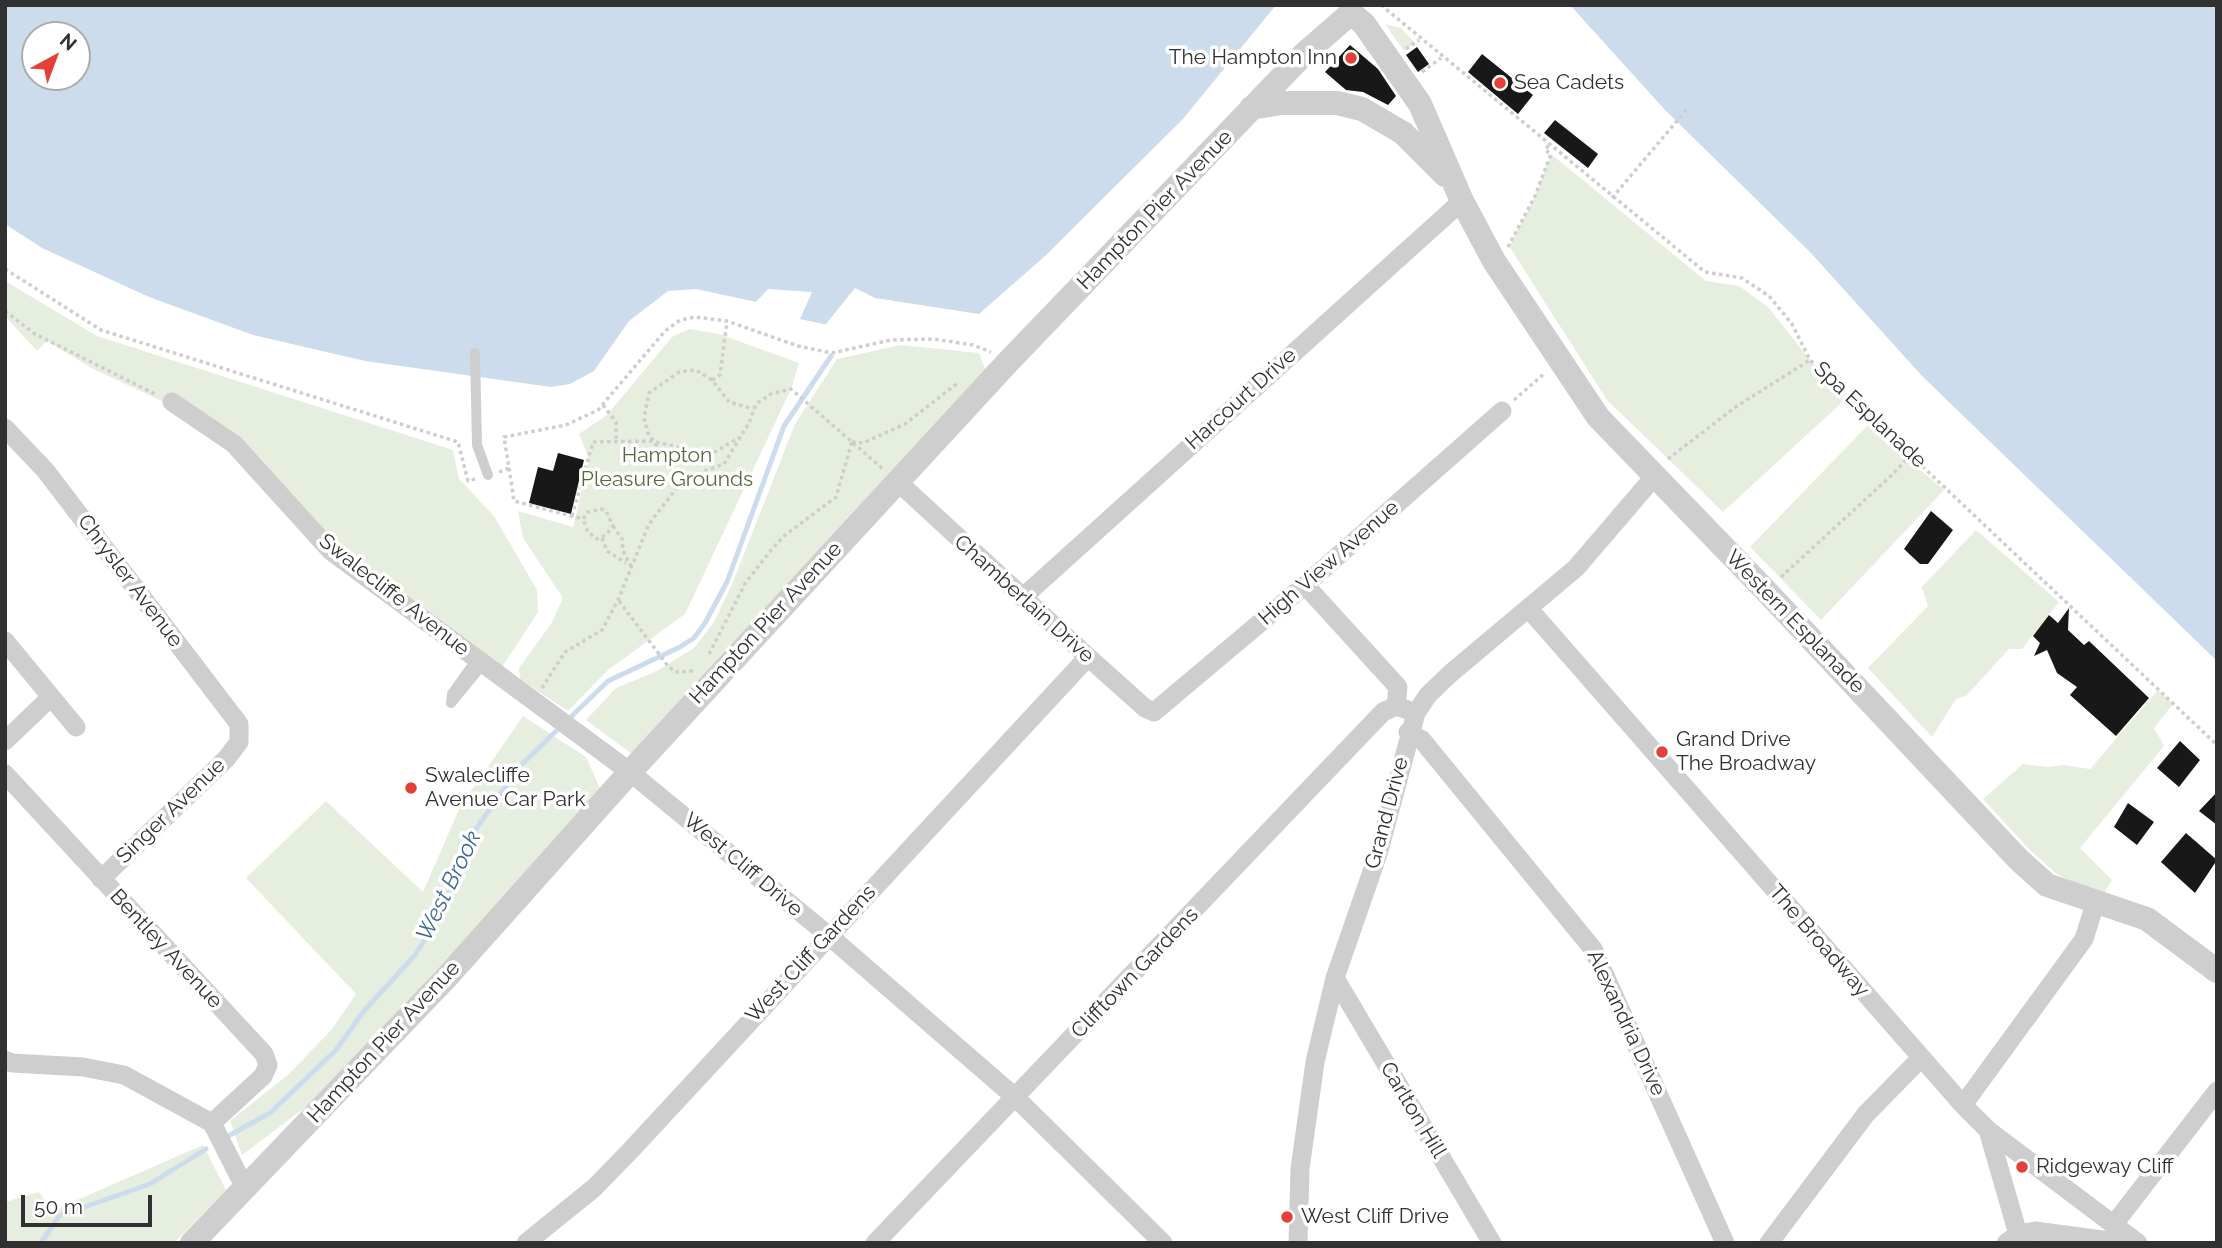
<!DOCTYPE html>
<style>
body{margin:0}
#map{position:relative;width:2222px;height:1248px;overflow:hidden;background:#fff;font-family:Raleway,sans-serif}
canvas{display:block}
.frame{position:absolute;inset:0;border:7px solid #313131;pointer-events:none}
.north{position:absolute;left:21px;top:21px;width:70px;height:70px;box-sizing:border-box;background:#fff;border:2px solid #adadad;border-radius:50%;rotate:41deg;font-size:19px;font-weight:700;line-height:28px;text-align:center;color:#313131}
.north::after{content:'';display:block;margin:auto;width:24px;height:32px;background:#e44037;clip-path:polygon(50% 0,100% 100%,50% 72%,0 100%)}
.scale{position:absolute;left:21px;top:1195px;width:131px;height:32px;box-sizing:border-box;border:4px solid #313131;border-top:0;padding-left:9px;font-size:21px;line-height:24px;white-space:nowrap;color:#313131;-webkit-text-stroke:5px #fff;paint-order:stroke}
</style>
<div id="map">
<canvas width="2222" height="1248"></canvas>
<div class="frame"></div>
<div class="north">N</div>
<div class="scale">50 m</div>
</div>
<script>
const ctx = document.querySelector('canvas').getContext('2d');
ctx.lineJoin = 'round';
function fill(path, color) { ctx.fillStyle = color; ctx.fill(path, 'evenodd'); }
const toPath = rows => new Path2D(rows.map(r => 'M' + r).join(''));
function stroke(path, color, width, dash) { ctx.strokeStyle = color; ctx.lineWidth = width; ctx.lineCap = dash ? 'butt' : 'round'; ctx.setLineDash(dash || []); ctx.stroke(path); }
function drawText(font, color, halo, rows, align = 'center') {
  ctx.font = font + ' Raleway,sans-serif'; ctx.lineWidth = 7; ctx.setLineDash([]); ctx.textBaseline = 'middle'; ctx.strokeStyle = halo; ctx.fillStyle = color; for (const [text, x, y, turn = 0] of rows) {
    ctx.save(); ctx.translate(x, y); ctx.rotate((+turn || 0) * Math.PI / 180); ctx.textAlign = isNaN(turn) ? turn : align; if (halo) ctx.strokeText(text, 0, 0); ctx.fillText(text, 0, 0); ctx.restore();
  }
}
const green = toPath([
 [1385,24,1401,28,1415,43,1404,51],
 [1551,154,1706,281,1739,286,1768,307,1810,360,1849,396,1723,512,1607,400,1509,246,1535,197],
 [5,281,97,336,453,450,459,479,494,516,537,590,538,612,497,675,331,551,194,416,93,369,47,341,37,351,5,316],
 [689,329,719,334,799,363,791,389,685,614,608,670,568,711,520,679,519,668,551,624,563,598,523,538,518,511,573,527,589,459,579,434,607,415,672,337],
 [900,345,979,353,986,371,636,757,586,720,616,688,657,671,694,648,714,622,733,582,795,424,837,359],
 [1868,425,1944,490,1821,620,1750,547],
 [1976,530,2059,602,2022,649,2009,649,1966,696,1956,699,1932,737,1868,668,1928,606,1922,587],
 [2158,690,2173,704,2154,728,2164,746,2080,848,2112,880,2105,892,2093,892,2058,875,2031,851,1983,799,2023,764,2048,767,2064,765,2090,769],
 [523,716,586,757,602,793,387,1032,307,1106,242,1155,230,1121,289,1074,332,1029,356,994,246,878,326,801,423,892,460,807],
 [203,1145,226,1190,174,1243,5,1243,5,1202,39,1192,52,1211]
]);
const water = toPath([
 [5,5,1276,5,1183,119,1044,257,979,314,875,298,855,288,826,324,823,324,800,319,812,292,768,289,756,302,696,289,668,291,629,321,594,371,570,384,551,387,365,361,253,335,149,297,42,248,5,224],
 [35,35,77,35,77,77,35,77],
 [1570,5,2217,5,2217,661,1922,376,1810,252,1665,110]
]);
const stream = toPath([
 [230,1135,270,1113,336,1050,364,1011,415,955,438,919,476,829,519,767,608,681,680,647,694,638,705,623,727,582,784,426,831,356],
 [41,1243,59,1216,150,1184,206,1149]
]);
const building = toPath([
 [1350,45,1378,69,1396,96,1388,105,1363,92,1346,90,1325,72],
 [1417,47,1429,64,1418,72,1406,55],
 [1482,54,1533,95,1518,114,1468,72],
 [1555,120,1598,154,1588,168,1544,133],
 [558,453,584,460,571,514,529,503,538,467,553,471],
 [1931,511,1953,530,1928,564,1920,564,1904,549],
 [2069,608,2068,630,2084,645,2089,641,2149,698,2116,736,2070,695,2077,687,2057,673,2047,650,2034,656,2040,643,2033,636,2049,615,2058,623],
 [2180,741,2200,760,2179,787,2157,768],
 [2217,792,2217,825,2199,811],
 [2128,803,2154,822,2137,845,2114,827],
 [2186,833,2217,860,2195,893,2161,862]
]);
const path = toPath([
 [1381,5,1705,272,1742,278,1769,296,1792,324,1810,360,2217,745],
 [1406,49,1419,40],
 [1422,72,1441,58],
 [1612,198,1687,109],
 [1508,247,1535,196,1551,154,1545,150,1549,145],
 [5,269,101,330,458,442,468,481,478,478],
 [5,311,35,334,157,395],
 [712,380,720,375,727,322],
 [1514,400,1545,373],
 [603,405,616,422,616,439],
 [852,442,863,443,905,424,959,382],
 [1668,459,1737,406,1810,360],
 [509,468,514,501,583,519,588,512,601,509,606,511,613,526,606,535,597,539,588,532,583,519],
 [499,472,509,468,504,437,566,425,598,410,665,331,680,320,695,317,727,321,798,346,832,353,891,340,934,339,973,345,991,352],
 [676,489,677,475,648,433,644,418,649,393,679,372,696,370,712,380,729,402,753,409],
 [572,516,593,442,651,441,675,446,703,459,740,437],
 [613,526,622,539,623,551,631,566],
 [602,538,607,551,626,563],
 [1781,577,1894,473,1912,453],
 [619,601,668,666,675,672,695,671],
 [709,654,746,582,772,549,784,536,836,497,852,442],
 [542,688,565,652,602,630,618,600,649,524,676,489,694,475,724,464,749,423,756,404,771,394,791,389,884,470]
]);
const service = toPath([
 [475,353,477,445,488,475],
 [451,703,452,694,477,659],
 [451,703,483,664]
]);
const minor = toPath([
 [172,402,234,444,331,551,630,772,828,935,1016,1098,1163,1243],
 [5,428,45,470,239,724,239,742,226,759,101,879],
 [897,481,1088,657,1145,708,1154,712,1305,585,1502,411],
 [1305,585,1398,687,1396,706,1408,710],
 [1022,598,1462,201],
 [1529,609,1963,1105,1988,1130,2138,1243],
 [5,641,76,727],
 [1408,732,1422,740,1593,949,1725,1243],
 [5,741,51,697],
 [5,774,264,1054,268,1065,263,1076,212,1123],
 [1335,978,1492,1243],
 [5,1060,12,1063,83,1067,124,1075,212,1123],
 [1963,1105,2084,939,2095,904],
 [212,1123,245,1188],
 [1988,1130,2018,1234],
 [2114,1224,2217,1091],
 [526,1243,594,1188,630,1151,1088,657],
 [875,1243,1383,712,1396,706],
 [1298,1243,1300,1169,1315,1062,1335,978,1378,854,1416,713,1428,695,1451,673,1576,568,1654,477],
 [1769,1243,1866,1114,1921,1058],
 [2006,1243,2018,1234,2035,1231,2117,1242,2125,1233]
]);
const tertiary = toPath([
 [1251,108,1281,103,1337,103,1362,109,1403,133,1445,175],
 [192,1243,446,978,630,772,1008,362,1304,54,1351,13,1364,24,1420,104,1462,201,1494,261,1598,417,1766,591,2019,860,2047,885,2147,919,2217,971]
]);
const markers = [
 [1351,58,7,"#e44037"],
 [1500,83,7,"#e44037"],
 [1662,752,7,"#e44037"],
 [411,788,7,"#e44037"],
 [2022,1167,7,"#e44037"],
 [1287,1217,7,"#e44037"]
];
const poiNames = [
 ["The Hampton Inn",1337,58,"right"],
 ["Sea Cadets",1514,83],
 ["Grand Drive",1676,740],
 ["The Broadway",1676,764],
 ["Swalecliffe",425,776],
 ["Avenue Car Park",425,800],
 ["Ridgeway Cliff",2036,1167],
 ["West Cliff Drive",1301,1217]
];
const streetNames = [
 ["Hampton Pier Avenue",1155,210,-46],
 ["Harcourt Drive",1241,399,-42],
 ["Spa Esplanade",1870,415,43],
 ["High View Avenue",1329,563,-41],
 ["Chrysler Avenue",130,581,53],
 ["Swalecliffe Avenue",394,595,38],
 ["Chamberlain Drive",1024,599,42],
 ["Western Esplanade",1795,622,46],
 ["Hampton Pier Avenue",766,623,-47],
 ["Singer Avenue",171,811,-44],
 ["Grand Drive",1387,813,-75],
 ["West Cliff Drive",743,865,40],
 ["The Broadway",1819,941,49],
 ["Bentley Avenue",166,949,47],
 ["West Cliff Gardens",811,954,-47],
 ["Clifftown Gardens",1135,973,-46],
 ["Alexandria Drive",1626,1023,65],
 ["Hampton Pier Avenue",384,1042,-47],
 ["Carlton Hill",1413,1110,59]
];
const parkNames = [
 ["Hampton",667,456],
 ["Pleasure Grounds",667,480]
];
const waterNames = [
 ["West Brook",449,886,-64]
];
fill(green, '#e6eee0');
fill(water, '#cddced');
stroke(stream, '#cddced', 5);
fill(building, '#181818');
stroke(path, '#cecece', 3.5, [3.5, 3.5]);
stroke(service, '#cecece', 10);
stroke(minor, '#cecece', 19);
stroke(tertiary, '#cecece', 24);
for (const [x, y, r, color] of markers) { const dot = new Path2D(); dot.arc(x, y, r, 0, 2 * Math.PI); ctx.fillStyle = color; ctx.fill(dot); stroke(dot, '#fff', 2.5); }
drawText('21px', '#313131', '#fff', poiNames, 'left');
drawText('21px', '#313131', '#fff', streetNames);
drawText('21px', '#4f6d3e', '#fff', parkNames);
drawText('italic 23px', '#3f6894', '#fff', waterNames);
</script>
